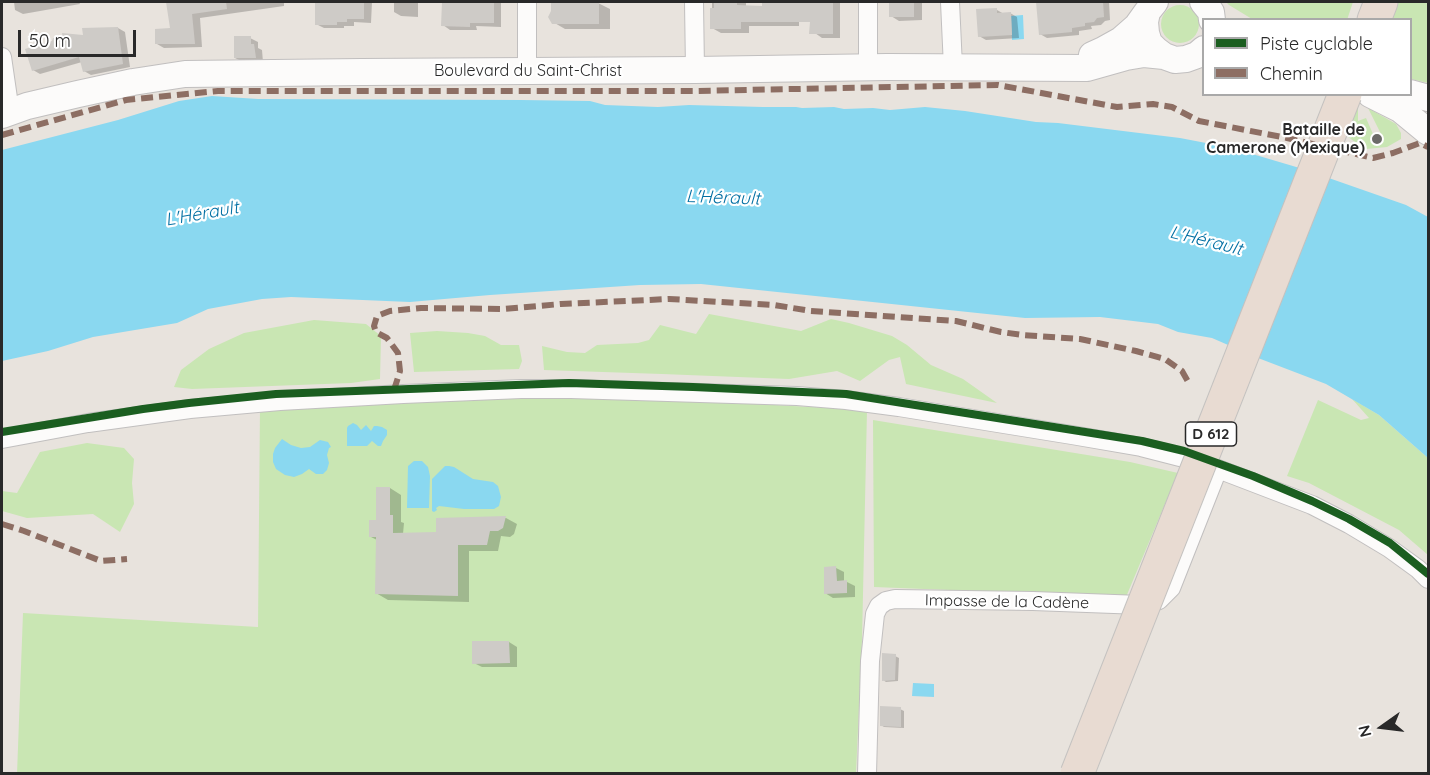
<!DOCTYPE html>
<meta charset="utf-8">
<style>
body{margin:0}
#map{position:relative;width:1430px;height:775px;overflow:hidden;background:#e8e3dd;font-family:Quicksand,sans-serif}
canvas{display:block}
.frame{position:absolute;inset:0;border:3px solid #292929;pointer-events:none}
.legend{position:absolute;left:1202px;top:18px;width:210px;height:78px;box-sizing:border-box;background:#fff;border:2px solid #a9a9a9;margin:0;padding:8px 10px;list-style:none;font-size:18px;color:#292929}
.legend li{display:flex;align-items:center;gap:12px;height:30px}
.legend b{width:30px;border:2px solid #a9a9a9}
.north{position:absolute;left:1352px;top:697px;width:60px;height:60px;-webkit-text-stroke:4px #fff;paint-order:stroke;rotate:256deg;font-size:16px;font-weight:700;line-height:24px;text-align:center;color:#292929}
.north::after{content:'';display:block;margin:auto;width:21px;height:27px;background:#292929;clip-path:polygon(50% 0,100% 100%,50% 72%,0 100%)}
.scale{position:absolute;left:18px;top:30px;width:118px;height:27px;box-sizing:border-box;border:3px solid #292929;border-top:0;padding-left:8px;font-size:18px;line-height:21px;white-space:nowrap;color:#292929;-webkit-text-stroke:4px #fff;paint-order:stroke}
</style>
<div id="map">
<canvas width="1430" height="775"></canvas>
<div class="frame"></div>
<ul class="legend">
<li><b style="height:8px;background:#1b5e20"></b>Piste cyclable</li>
<li><b style="height:8px;background:#8d6e63"></b>Chemin</li>
</ul>
<div class="north">N</div>
<div class="scale">50 m</div>
</div>
<script>
const ctx = document.querySelector('canvas').getContext('2d');
ctx.lineJoin = 'round';
function fill(path, color) { ctx.fillStyle = color; ctx.fill(path, 'evenodd'); }
const toPath = rows => new Path2D(rows.map(r => 'M' + r).join(''));
function stroke(path, color, width, dash) { ctx.strokeStyle = color; ctx.lineWidth = width; ctx.lineCap = dash ? 'butt' : 'round'; ctx.setLineDash(dash || []); ctx.stroke(path); }
function drawText(font, color, halo, rows, align = 'center') {
  ctx.font = font + ' Quicksand,sans-serif'; ctx.lineWidth = 4.5; ctx.setLineDash([]); ctx.textBaseline = 'middle'; ctx.strokeStyle = halo; ctx.fillStyle = color; for (const [text, x, y, turn = 0] of rows) {
    ctx.save(); ctx.translate(x, y); ctx.rotate((+turn || 0) * Math.PI / 180); ctx.textAlign = isNaN(turn) ? turn : align; if (halo) ctx.strokeText(text, 0, 0); ctx.fillText(text, 0, 0); ctx.restore();
  }
}
const green = toPath([
 [1226,2,1353,2,1347,20,1252,19,1229,5],
 [1392,2,1428,2,1428,83,1411,79,1410,20,1384,20],
 '1161 24a19 19 0 1 1 38 0a19 19 0 1 1-38 0Z',
 [1348,103,1358,107,1358,121,1366,118,1373,134,1371,137,1371,141,1374,144,1380,144,1383,138,1368,108,1396,124,1401,133,1401,139,1387,147,1366,149,1355,142,1347,136,1341,120],
 [709,314,801,331,831,319,849,323,892,336,907,345,931,365,963,379,997,403,906,384,900,357,889,360,860,381,837,371,789,379,662,374,544,370,542,346,567,352,585,353,597,345,638,343,649,340,660,325,696,334],
 [314,320,366,324,381,336,380,379,351,383,192,389,174,387,181,370,209,349,244,333],
 [437,331,468,333,485,336,501,345,519,345,522,361,519,369,414,372,410,333],
 [534,392,867,410,862,640,856,773,17,774,23,613,258,627,260,407],
 [1352,399,1379,415,1428,458,1428,555,1399,530,1309,483,1287,476,1318,400,1361,420,1369,418],
 [873,420,1130,462,1178,473,1126,597,874,587],
 [87,443,124,448,134,459,132,483,134,504,120,532,93,514,27,518,2,511,2,491,17,493,40,452]
]);
const water = toPath([
 [1023,15,1024,39,1012,40,1011,16],
 [212,96,258,99,521,100,590,101,605,105,658,107,689,105,763,107,796,107,802,108,834,107,844,109,873,108,890,110,925,107,965,111,1036,122,1058,123,1180,138,1232,148,1303,169,1406,205,1428,217,1428,458,1379,415,1326,384,1258,358,1212,338,1178,332,1158,324,1100,317,1025,318,701,284,640,285,490,295,410,302,291,297,262,299,208,309,177,323,93,337,48,351,2,361,2,150,118,120,179,101],
 [353,423,357,425,361,430,366,425,371,431,374,426,377,426,382,427,387,430,387,435,383,441,381,446,378,446,372,441,367,446,347,446,347,428,348,426],
 [282,439,291,445,301,448,310,447,320,440,328,442,331,447,329,448,327,455,329,463,327,470,323,474,316,474,309,469,302,474,294,477,285,475,276,469,273,462,273,454,275,448],
 [414,461,422,461,428,467,430,476,429,508,407,508,408,466],
 [445,466,449,466,454,467,473,479,493,482,498,486,501,497,499,506,494,509,464,509,439,506,436,508,437,510,434,512,432,511,432,479],
 [913,683,934,684,934,697,912,696]
]);
const shadow = toPath([
 [14,2,79,2,80,4,23,14,15,10],
 [168,2,284,2,284,6,200,18,202,47,164,48,157,44,172,29],
 [317,2,372,2,371,23,354,22,354,26,344,26,344,28,324,28,316,24],
 [394,2,418,2,418,17,401,16,394,12],
 [443,2,501,2,501,27,476,26,477,30,450,30,443,25],
 [553,2,598,3,610,9,610,29,565,29,553,22],
 [712,2,746,2,746,7,763,7,763,2,797,2,799,3,799,26,749,26,749,33,721,33,712,28],
 [815,2,840,2,840,38,822,38,815,33],
 [891,2,922,2,922,20,899,21,891,16],
 [1059,2,1109,2,1110,20,1105,21,1101,25,1091,26,1092,29,1079,31,1079,35,1047,38,1040,34,1038,3],
 [997,10,1004,14,1010,13,1017,17,1019,38,986,40,979,36],
 [118,28,125,32,130,67,91,75,84,71,82,62,40,74,33,70,65,40],
 [250,38,258,42,258,48,262,50,263,62,243,62,235,58],
 [390,488,401,495,401,522,404,523,403,534,437,534,437,519,506,518,517,524,514,534,510,537,501,536,498,551,469,551,469,602,388,600,376,593,377,540,371,537],
 [836,568,844,572,844,582,847,582,855,586,855,597,833,598,825,593],
 [509,642,517,647,517,667,482,667,474,663],
 [895,656,899,658,898,681,886,682,883,680],
 [900,709,904,711,904,728,884,727,881,725]
]);
const building = toPath([
 [166,2,226,2,227,9,192,14,195,44,155,44,155,29,170,28],
 [315,2,364,2,364,19,347,19,347,22,337,22,337,25,315,25],
 [442,2,494,2,494,23,470,23,470,27,441,26],
 [551,2,599,2,599,24,552,24,548,17,551,11],
 [714,2,737,2,737,5,762,6,762,2,833,2,833,34,809,34,810,22,741,22,741,29,710,29,710,8,714,8],
 [889,2,914,2,914,17,889,17],
 [1036,2,1103,2,1104,17,1097,18,1094,22,1085,23,1085,26,1072,28,1072,32,1039,35],
 [997,8,997,13,1011,12,1012,35,978,37,976,9],
 [118,27,123,64,83,72,79,57,32,71,25,49,52,41,53,38,63,39,62,33,83,35,82,28],
 [234,36,251,36,251,44,254,44,256,58,234,58],
 [376,487,390,487,390,515,393,515,393,533,436,532,436,518,506,516,503,528,498,531,490,531,487,545,458,545,458,596,375,594,376,537,369,537,369,520,376,520],
 [836,566,837,581,847,580,847,593,824,594,824,567],
 [472,641,509,641,510,663,472,664],
 [882,653,896,654,895,680,882,681],
 [880,706,901,707,901,727,880,726]
]);
const street = toPath([
 [694,2,695,70],
 [950,2,953,67],
 [2,57,10,112],
 [868,68,868,2],
 [527,72,527,2],
 [2,439,88,423,190,409,280,401,403,394,521,389,571,389,797,396,846,400,899,407,1072,435,1141,447,1180,457,1218,469,1312,505,1349,524,1389,548,1418,569,1428,579],
 [867,774,870,661,875,614,879,606,886,601,895,599,1033,601,1141,605,1159,600,1171,588,1218,469]
]);
const secondary = toPath([
 [1155,2,1147,12,1145,22,1146,33,1149,43,1156,50,1164,56,1175,60,1186,59,1197,55,1204,49],
 [1203,2,1211,12,1212,20],
 [1092,55,1103,50,1121,40,1137,26,1147,12],
 [1410,93,1428,98],
 [1370,94,1400,109,1428,132],
 [2,115,27,106,78,94,133,82,185,74,362,72,695,70,887,67,1087,68,1126,57,1144,54,1164,56]
]);
const highway = toPath([
 [1374,20,1381,2]
]);
const highwayBridge = toPath([
 [1077,774,1345,94]
]);
const quiet = toPath([
 [2,135,126,100,218,91,693,91,998,85,1117,107,1153,104,1172,107,1199,121,1287,138,1373,158,1393,153,1420,143,1428,147],
 [394,390,400,371,398,353,387,338,376,332,374,326,377,316,390,311,421,308,503,309,561,304,669,299,774,305,811,311,956,321,1001,332,1022,335,1080,339,1136,351,1165,359,1182,371,1190,385],
 [2,524,24,531,101,561,127,559]
]);
const cycleway = toPath([
 [2,432,143,409,189,403,276,394,569,383,693,387,846,394,1142,441,1184,451,1253,476,1312,501,1349,519,1390,543,1428,574]
]);
const markers = [
 [1377,139,6,"#6c6a68"]
];
const shields = [
 [1211,434,51]
];
const shieldNames = [
 ["D 612",1211,434]
];
const streetNames = [
 ["Boulevard du Saint-Christ",528,71],
 ["Impasse de la Cadène",1007,602,1]
];
const poiNames = [
 ["Bataille de",1365,130],
 ["Camerone (Mexique)",1365,148]
];
const waterNames = [
 ["L'Hérault",723,198,2],
 ["L'Hérault",202,214,-10],
 ["L'Hérault",1206,241,14]
];
fill(green, '#c9e6b3');
fill(water, '#8ad8f0');
fill(shadow, '#0003');
fill(building, '#cecbc7');
stroke(street, '#c1bfbf', 20);
stroke(secondary, '#c1bfbf', 28);
stroke(highway, '#c4c2c0', 35);
stroke(street, '#fcfbfa', 18);
stroke(secondary, '#fcfbfa', 26);
stroke(highway, '#e8dbd2', 33);
stroke(highwayBridge, '#c4c2c0', 35, []);
stroke(highwayBridge, '#e8dbd2', 33);
stroke(quiet, '#8d6e63', 6, [12, 6]);
stroke(cycleway, '#1b5e20', 8);
for (const [x, y, r, color] of markers) { const dot = new Path2D(); dot.arc(x, y, r, 0, 2 * Math.PI); ctx.fillStyle = color; ctx.fill(dot); stroke(dot, '#fff', 2); }
for (const [x, y, w] of shields) { const box = new Path2D(); box.roundRect(x - w / 2, y - 12, w, 24, 4.5); ctx.fillStyle = '#fff'; ctx.fill(box); stroke(box, '#292929', 1.5); }
drawText('bold 15px', '#292929', null, shieldNames);
drawText('16px', '#292929', '#fff', streetNames);
drawText('bold 16px', '#292929', '#fff', poiNames, 'right');
drawText('italic 18px', '#026fa3', '#fff', waterNames);
</script>
